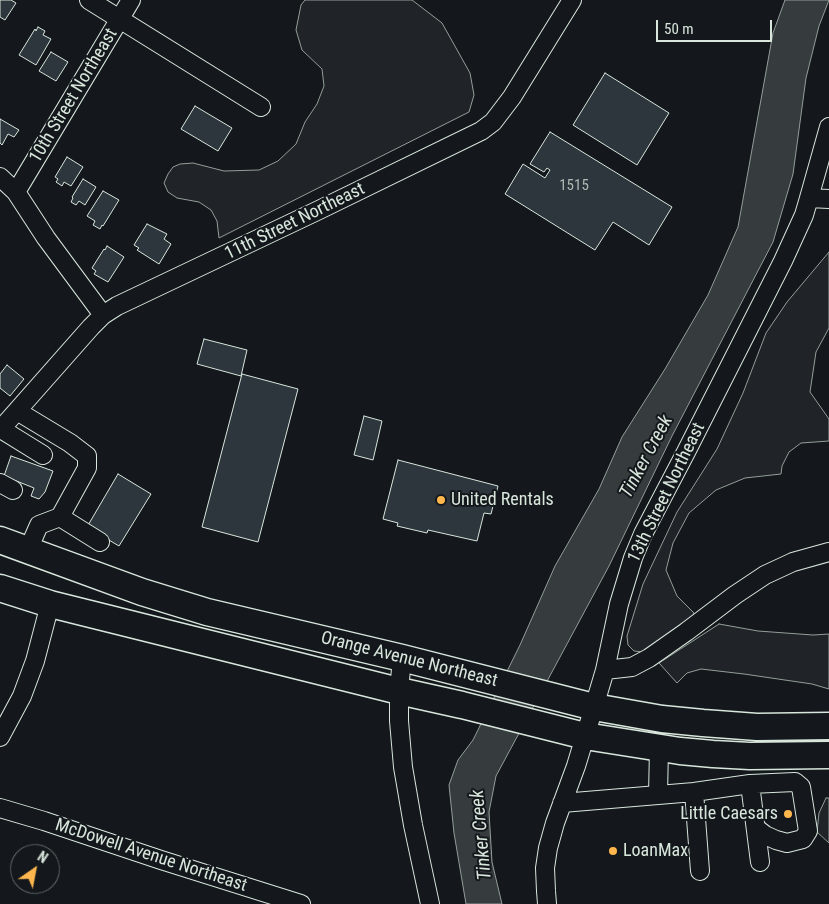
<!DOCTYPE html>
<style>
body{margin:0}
#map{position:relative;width:829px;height:904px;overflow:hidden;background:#14181c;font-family:"Roboto Condensed",sans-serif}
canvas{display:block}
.north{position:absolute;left:10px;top:844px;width:50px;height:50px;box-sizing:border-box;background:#14181c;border:1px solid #626a69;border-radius:50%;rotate:33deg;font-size:14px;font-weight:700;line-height:20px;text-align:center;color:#d8e6dc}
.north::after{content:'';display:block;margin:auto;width:18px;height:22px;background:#ffb74d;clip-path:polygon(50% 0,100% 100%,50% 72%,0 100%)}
.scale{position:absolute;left:656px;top:20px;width:116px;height:22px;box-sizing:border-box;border:2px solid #d8e6dc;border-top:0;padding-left:6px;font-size:15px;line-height:18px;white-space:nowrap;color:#d8e6dc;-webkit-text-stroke:4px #14181c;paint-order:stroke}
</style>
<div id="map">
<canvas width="829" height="904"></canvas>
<div class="north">N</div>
<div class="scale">50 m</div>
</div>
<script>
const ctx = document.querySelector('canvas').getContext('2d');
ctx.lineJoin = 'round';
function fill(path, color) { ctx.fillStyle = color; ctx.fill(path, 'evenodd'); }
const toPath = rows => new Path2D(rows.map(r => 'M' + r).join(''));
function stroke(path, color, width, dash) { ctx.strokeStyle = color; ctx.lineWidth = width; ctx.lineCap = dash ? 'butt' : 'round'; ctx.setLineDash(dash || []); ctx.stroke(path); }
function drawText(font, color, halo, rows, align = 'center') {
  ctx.font = font + ' "Roboto Condensed",sans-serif'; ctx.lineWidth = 4; ctx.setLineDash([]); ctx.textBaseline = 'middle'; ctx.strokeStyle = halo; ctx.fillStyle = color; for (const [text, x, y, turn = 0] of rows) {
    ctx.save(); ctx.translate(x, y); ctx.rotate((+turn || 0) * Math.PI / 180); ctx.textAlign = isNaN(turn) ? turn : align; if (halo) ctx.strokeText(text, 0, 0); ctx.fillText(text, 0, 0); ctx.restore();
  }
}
const green = toPath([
 [305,0,412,0,442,23,470,73,474,95,469,112,219,238,217,221,211,210,199,202,177,198,168,192,164,183,168,174,173,167,180,164,193,163,224,171,259,170,278,161,296,144,305,122,317,104,324,86,322,69,302,50,296,30,301,5,305,0],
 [829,252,829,328,816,352,810,392,829,419,829,441,801,443,789,452,782,466,781,474,745,478,716,490,689,513,673,543,666,570,677,596,694,613,691,621,643,652,634,651,628,645,627,636,643,584,677,512,717,449,743,393,766,333,787,302,829,252],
 [719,624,758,631,813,635,829,634,829,689,812,684,744,674,701,669,687,673,677,683,659,663,719,624],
 [826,798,829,798,829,843,817,832,819,813,826,798]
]);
const water = toPath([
 [785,0,829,0,819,26,806,78,793,174,773,242,672,436,609,566,496,776,489,812,492,862,502,904,466,904,454,833,449,785,458,760,473,740,520,645,555,566,599,489,622,437,665,369,708,295,738,227,773,33,785,0]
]);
const building = toPath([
 [0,0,11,0,16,3,5,20,0,17,0,0],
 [38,27,45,31,43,35,51,39,36,65,19,55,35,29,36,31,38,27],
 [51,52,68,62,56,81,39,71,51,52],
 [605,73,669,113,637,165,573,125,605,73],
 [195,106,232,128,218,151,181,129,195,106],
 [0,119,19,130,14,137,8,134,2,145,0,143,0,119],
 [550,132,672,207,649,245,613,222,595,250,505,194,523,164,545,178,550,170,547,168,544,172,530,164,550,132],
 [67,157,83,167,71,186,64,182,62,186,56,182,58,179,55,177,67,157],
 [83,179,96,187,85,205,79,201,76,205,71,202,73,198,72,197,83,179],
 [103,191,119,200,103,226,102,225,100,229,93,225,95,221,87,216,103,191],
 [147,224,167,234,164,239,171,244,159,264,137,250,139,248,134,245,147,224],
 [107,246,124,257,108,282,94,274,96,271,92,268,104,249,105,250,107,246],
 [204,339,247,350,241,376,197,364,204,339],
 [7,365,24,379,10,396,0,388,0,374,7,365],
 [242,374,298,389,258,542,202,527,242,374],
 [364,416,382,421,373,460,354,455,364,416],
 [11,456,53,471,45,492,39,499,31,496,34,488,4,476,11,456],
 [398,460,498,486,491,514,484,513,477,541,428,530,427,533,397,526,398,523,383,519,398,460],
 [118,474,151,494,119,546,87,527,118,474]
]);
const minor = toPath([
 [89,0,261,107],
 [0,177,16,192,46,238,103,315],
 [16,192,131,0],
 [809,198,829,199],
 [17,411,70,443,87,456,87,468,60,517,39,525,28,550],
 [1,429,43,455],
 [0,430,91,327,103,315,117,306,319,210,481,131,493,122,512,97,572,0],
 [0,483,13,490],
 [60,517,100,542],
 [402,658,399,691,399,721,403,767,413,825,430,904],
 [605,670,632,667,649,658,686,632,735,595,765,575,793,562,829,552],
 [0,737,22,696,35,661,50,604],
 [750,784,760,862],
 [694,792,750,784,795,782,801,787,808,831,803,839,787,843,776,840,765,835,756,828],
 [658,795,659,748],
 [562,803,694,792,700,871],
 [0,808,44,821,161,860,301,904],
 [547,904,546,891,545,868,548,848,555,823,576,766,594,707,605,670,619,604,633,558,643,534,686,452,783,261,804,215,809,198,829,127]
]);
const highway = toPath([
 [0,540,142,592,207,612,402,658,594,707,662,719,703,723,757,727,829,726],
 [0,588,50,604,399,691,462,705,585,736,680,751,713,754,750,756,829,755]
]);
const markers = [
 [441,500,5,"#ffb74d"],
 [788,814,5,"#ffb74d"],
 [613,851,5,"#ffb74d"]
];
const numberNames = [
 ["1515",574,186]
];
const streetNames = [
 ["10th Street Northeast",74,96,-59],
 ["11th Street Northeast",295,222,-26],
 ["13th Street Northeast",667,493,-64],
 ["Orange Avenue Northeast",409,660,14],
 ["McDowell Avenue Northeast",151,856,18]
];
const poiNames = [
 ["United Rentals",451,500],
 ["Little Caesars",778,814,"right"],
 ["LoanMax",623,851]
];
const waterNames = [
 ["Tinker Creek",647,457,-62],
 ["Tinker Creek",482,835,-95]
];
fill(green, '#202428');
stroke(green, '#939e99', 1);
fill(water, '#363b3e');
stroke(water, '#939e99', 1);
fill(building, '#2c363c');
stroke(building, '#d8e6dc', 1);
stroke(minor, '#d8e6dc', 20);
stroke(highway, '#d8e6dc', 29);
stroke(minor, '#14181c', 18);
stroke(highway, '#14181c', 26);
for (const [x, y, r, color] of markers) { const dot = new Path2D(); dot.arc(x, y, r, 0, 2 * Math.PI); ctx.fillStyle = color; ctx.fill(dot); stroke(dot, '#14181c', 2); }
drawText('15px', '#adbab4', null, numberNames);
drawText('18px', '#d8e6dc', '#14181c', streetNames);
drawText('18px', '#d8e6dc', '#14181c', poiNames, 'left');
drawText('italic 19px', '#d8e6dc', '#14181c', waterNames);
</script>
